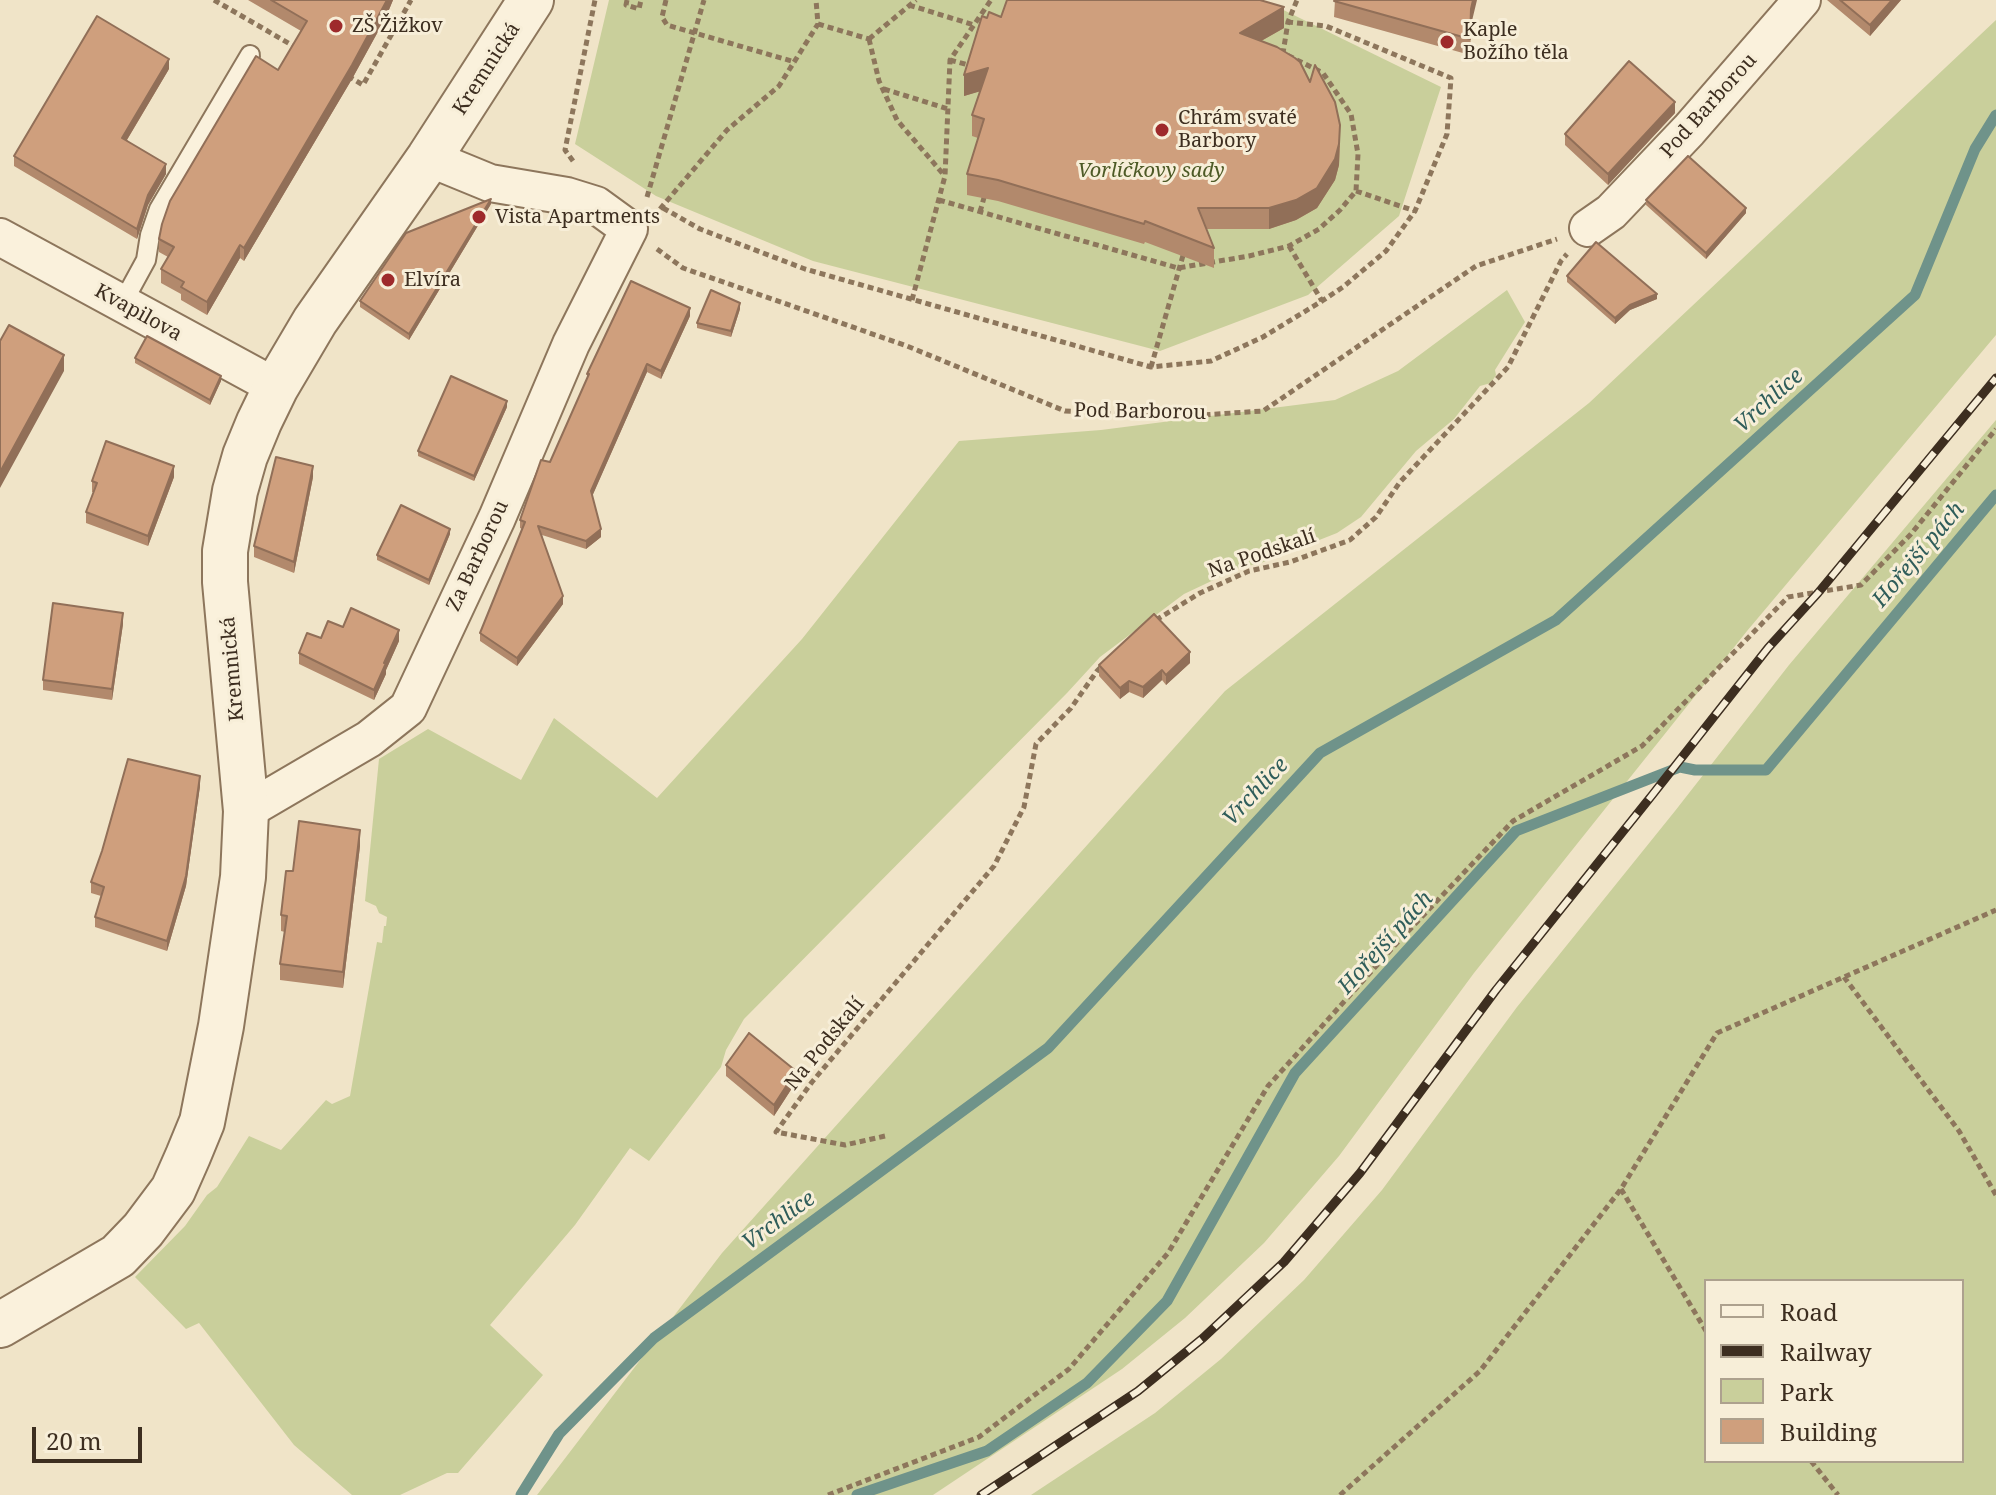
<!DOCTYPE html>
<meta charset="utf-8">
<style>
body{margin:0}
#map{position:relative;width:1996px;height:1495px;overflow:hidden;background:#f0e4c8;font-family:"Noto Serif",serif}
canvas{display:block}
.legend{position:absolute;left:1704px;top:1279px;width:260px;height:184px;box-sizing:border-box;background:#f7eed8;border:2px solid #ada18e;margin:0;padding:10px 14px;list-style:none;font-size:24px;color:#3d2e20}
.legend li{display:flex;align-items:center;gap:16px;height:40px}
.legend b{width:40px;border:2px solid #ada18e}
.scale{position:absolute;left:32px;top:1427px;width:110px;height:36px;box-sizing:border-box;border:4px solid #3d2e20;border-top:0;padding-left:10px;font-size:24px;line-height:28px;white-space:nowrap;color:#3d2e20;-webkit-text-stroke:6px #f7eed8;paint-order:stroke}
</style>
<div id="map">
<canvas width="1996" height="1495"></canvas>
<ul class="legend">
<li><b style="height:10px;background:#faf1dc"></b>Road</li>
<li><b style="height:10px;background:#3d2e20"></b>Railway</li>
<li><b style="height:22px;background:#c9cf9b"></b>Park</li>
<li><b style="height:22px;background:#cf9f7d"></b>Building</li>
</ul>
<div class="scale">20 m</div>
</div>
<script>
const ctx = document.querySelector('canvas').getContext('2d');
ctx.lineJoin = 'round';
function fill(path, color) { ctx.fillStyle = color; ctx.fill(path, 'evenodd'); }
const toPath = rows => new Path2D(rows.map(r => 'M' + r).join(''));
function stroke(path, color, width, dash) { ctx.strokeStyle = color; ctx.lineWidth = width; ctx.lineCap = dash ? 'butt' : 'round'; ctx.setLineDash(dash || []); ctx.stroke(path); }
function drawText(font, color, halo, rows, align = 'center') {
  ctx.font = font + ' "Noto Serif",serif'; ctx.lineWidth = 6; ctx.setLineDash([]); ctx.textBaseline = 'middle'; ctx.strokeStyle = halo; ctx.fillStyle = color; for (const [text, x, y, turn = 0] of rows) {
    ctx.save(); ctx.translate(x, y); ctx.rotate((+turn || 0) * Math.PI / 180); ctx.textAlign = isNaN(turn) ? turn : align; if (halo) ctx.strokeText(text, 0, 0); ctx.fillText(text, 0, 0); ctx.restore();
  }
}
const green = toPath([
 [609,0,1263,0,1441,87,1399,216,1308,295,1160,351,813,261,656,196,575,144],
 [1996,20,1996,335,1747,631,1474,973,1339,1156,1264,1243,1185,1318,1122,1369,933,1495,537,1495,722,1253,1225,691,1589,403],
 [1507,290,1525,322,1495,370,1496,375,1491,383,1480,386,1454,419,1416,451,1361,517,1337,533,1261,563,1239,568,1184,594,1100,657,1067,693,744,1019,726,1050,721,1067,649,1161,630,1148,575,1225,490,1325,543,1375,458,1473,447,1473,400,1495,352,1495,294,1445,199,1323,186,1329,135,1277,185,1226,207,1195,217,1187,249,1136,281,1150,326,1100,332,1104,350,1096,377,942,382,943,384,926,386,926,387,917,379,913,376,906,365,901,379,759,428,729,521,780,554,718,657,798,802,639,959,441,1101,430,1335,400,1398,371],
 [1996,420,1996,1495,1031,1495,1155,1413,1221,1359,1304,1280,1382,1190,1517,1007,1675,811,1789,665],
 [1706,1281,1962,1281,1962,1461,1706,1461]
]);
const stream = toPath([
 [521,1495,559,1434,654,1338,1048,1048,1320,753,1556,620,1915,295,1975,149,1996,115],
 [857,1495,987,1451,1087,1383,1167,1301,1295,1073,1516,831,1680,767,1695,770,1766,770,1996,495]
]);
const path = toPath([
 [214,0,297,48],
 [627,0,626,5,639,9,641,0],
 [666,0,662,17,667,25,795,62],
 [909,5,974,25],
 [818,24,869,39],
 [869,39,879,81,897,120,944,175],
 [869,39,916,0],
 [950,60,972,66],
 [348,76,363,85,411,0],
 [884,89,948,109],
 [573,161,565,150,595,0],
 [1356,191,1415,211],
 [647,197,704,0],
 [939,200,1178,268,1249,256,1289,246,1319,229,1340,210,1356,191,1358,154,1351,114,1323,73,1283,53,1288,22,1297,0],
 [663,208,700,229,805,269,1151,367,1211,361,1263,337,1322,301,1343,287,1386,251,1415,211,1447,134,1451,78,1326,26,1288,22,1279,20],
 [660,209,727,130,779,86,818,24,816,0],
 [980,212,985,194],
 [1289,246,1322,301],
 [657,249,683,268,907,346,1065,411,1171,417,1263,411,1476,266,1557,239],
 [912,300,945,176,950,60,991,0],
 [1151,367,1184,252],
 [1156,620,1200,593,1249,571,1290,562,1350,540,1376,517,1400,482,1508,367,1561,261,1567,254],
 [1844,977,1959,1131,1996,1195],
 [885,1136,845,1145,776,1132,812,1082,994,866,1024,807,1036,744,1071,708,1097,671,1103,665],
 [1621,1189,1706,1331],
 [1811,1461,1838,1495],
 [828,1495,979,1437,1069,1369,1168,1253,1268,1086,1396,944,1513,821,1642,746,1788,597,1861,585,1911,534,1996,429],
 [1340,1495,1480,1371,1621,1189,1717,1033,1996,910]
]);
const service = toPath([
 [122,304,146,260,150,235,159,209,250,55]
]);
const minor = toPath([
 [1588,228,1611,212,1689,130,1802,0],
 [0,237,276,387],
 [246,811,369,739,408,708,497,518,571,344,629,229,596,205,567,196,490,183,429,158]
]);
const tertiary = toPath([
 [0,1325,118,1256,143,1230,173,1190,188,1156,202,1122,221,1026,243,877,246,811,225,582,225,551,235,491,245,456,259,422,276,387,315,321,429,158,531,0]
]);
const rail = toPath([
 [981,1495,1138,1391,1203,1338,1284,1262,1360,1173,1496,990,1653,794,1768,648,1818,593,1996,378]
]);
const wall = toPath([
 [248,0,393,0,386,17,352,79,244,261,240,258,207,315,181,300,181,294,161,283,161,269,168,257,159,252,159,239,278,70,301,31],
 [1335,0,1471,25,1470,55,1334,17],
 [1827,0,1901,0,1870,36],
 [987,18,1284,28,1261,41,1340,146,1339,165,1335,180,1317,208,1296,220,1269,229,1206,229,1214,248,1214,268,1145,242,1144,244,998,201,967,195,967,174,978,138,972,136,972,115,980,91,964,96],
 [169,69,127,140,166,174,148,205,137,239,14,166,14,156],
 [1675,113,1608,185,1565,145,1565,134],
 [1646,200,1746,213,1706,259,1646,205],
 [491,204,409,340,360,307,360,301],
 [1567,276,1657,299,1630,310,1615,324,1567,282],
 [740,309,731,337,697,328,697,323],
 [690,316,661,379,647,372,592,496,601,537,586,549,542,535,563,604,517,666,480,641,480,633,522,529,520,528,520,520,550,462,587,378,587,374],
 [135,358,221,381,210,405,135,363],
 [507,407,474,481,418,456,418,451],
 [174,477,148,546,86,523,86,512,94,492,92,492,92,481],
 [313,477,294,573,254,557,254,546],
 [450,534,429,585,377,560,377,555],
 [123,624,112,700,43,690,43,680],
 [343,627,399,641,386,670,386,674,374,700,299,664,299,653,321,638],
 [1190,663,1166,685,1162,680,1143,698,1129,692,1120,699,1099,676,1099,665],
 [200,786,186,886,167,951,95,927,95,917,101,896,91,893,91,882],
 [360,846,343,988,280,980,280,964,285,932,281,931,281,915,293,871],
 [726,1065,796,1082,774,1116,726,1076]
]);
const shadedWall = toPath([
 [387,0,393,0,386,17,352,79,244,261,244,248],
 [1473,0,1477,0,1471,25,1470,55,1471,9],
 [1892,0,1901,0,1870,36,1870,25],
 [1284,7,1284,28,1240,53,1240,33],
 [169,59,169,69,122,148,122,138],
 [988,68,988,89,964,96,964,75],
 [1675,102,1675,113,1608,185,1608,174],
 [1340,125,1339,165,1335,180,1317,208,1296,220,1269,229,1269,208],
 [166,164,166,174,148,205,137,239,137,229,148,195],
 [491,199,491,204,409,340,409,334],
 [1746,208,1746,213,1706,259,1706,253],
 [240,245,240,258,207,315,207,302],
 [1657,294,1657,299,1630,310,1615,324,1615,318,1630,305],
 [740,303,740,309,731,337,731,331],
 [690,308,690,316,661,379,661,371],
 [64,355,64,371,0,488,0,472],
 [647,364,647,372,591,499,591,491],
 [221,376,221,381,210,405,210,400],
 [507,401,507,407,474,481,474,476],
 [174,466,174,477,148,546,148,536],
 [313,466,313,477,294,573,294,562],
 [450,529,450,534,429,585,429,580],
 [601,529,601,537,586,549,586,541],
 [563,596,563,604,517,666,517,658],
 [123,613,123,624,112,700,112,689],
 [399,630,399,641,386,670,386,674,374,700,374,690,384,663],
 [1190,652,1190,663,1166,685,1166,675],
 [1162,670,1162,680,1143,698,1143,687],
 [1129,681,1129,692,1120,699,1120,688],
 [200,776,200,786,186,886,167,951,167,941],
 [360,830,360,846,343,988,343,972],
 [796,1071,796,1082,774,1116,774,1105]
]);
const building = toPath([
 [271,0,387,0,352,65,244,248,240,245,207,302,181,287,184,282,161,269,174,247,159,239,162,224,170,201,256,56,278,70,307,21,271,0],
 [1007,0,1260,0,1284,7,1240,33,1277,47,1295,58,1300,62,1310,82,1315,65,1335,102,1340,125,1339,144,1335,159,1317,188,1296,200,1269,208,1198,208,1214,248,1145,221,1144,224,998,180,967,174,984,119,972,115,988,68,964,75,982,16,987,18,989,12,1001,17,1007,0],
 [1335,0,1473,0,1471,9,1470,39,1334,1,1335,0],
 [1840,0,1892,0,1870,25,1840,0],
 [97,16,169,59,122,138,166,164,148,195,137,229,14,156,97,16],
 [1629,61,1675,102,1608,174,1565,134,1629,61],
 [1688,156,1746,208,1706,253,1646,200,1688,156],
 [491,199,409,334,360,301,406,233,491,199],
 [1596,242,1657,294,1630,305,1615,318,1567,276,1596,242],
 [631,281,690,308,661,371,647,364,591,491,601,529,586,541,538,526,563,596,517,658,480,633,525,522,520,520,541,460,550,462,589,374,587,374,631,281],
 [711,290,740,303,731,331,697,323,711,290],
 [9,325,64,355,0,472,0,341,9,325],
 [147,336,221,376,210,400,135,358,147,336],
 [451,376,507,401,474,476,418,451,451,376],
 [106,441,174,466,148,536,86,512,97,483,92,481,106,441],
 [276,457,313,466,294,562,254,546,276,457],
 [401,505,450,529,429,580,377,555,401,505],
 [53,603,123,613,112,689,43,680,53,603],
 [351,608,399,630,384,663,386,663,374,690,299,653,307,633,321,638,328,621,343,627,351,608],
 [1154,614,1190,652,1166,675,1162,670,1143,687,1129,681,1120,688,1099,665,1154,614],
 [128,759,200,776,186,876,167,941,95,917,104,887,91,882,102,851,128,759],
 [299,821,360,830,343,972,280,964,287,916,281,915,286,871,293,871,299,821],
 [749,1033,796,1071,774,1105,726,1065,749,1033]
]);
const markers = [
 [336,26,8,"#9e2a2b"],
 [1447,42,8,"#9e2a2b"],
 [1162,130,8,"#9e2a2b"],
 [479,217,8,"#9e2a2b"],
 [388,280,8,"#9e2a2b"]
];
const poiNames = [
 ["ZŠ Žižkov",352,26],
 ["Kaple",1463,30],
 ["Božího těla",1463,53],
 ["Chrám svaté",1178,118],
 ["Barbory",1178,141],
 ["Vista Apartments",495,217],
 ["Elvíra",404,280]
];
const streetNames = [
 ["Kremnická",487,69,-57],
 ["Pod Barborou",1709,106,-48],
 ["Kvapilova",138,313,29],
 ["Pod Barborou",1140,412,1],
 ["Na Podskalí",1262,554,-19],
 ["Za Barborou",478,556,-65],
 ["Kremnická",233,669,-95],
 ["Na Podskalí",825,1044,-51]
];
const parkNames = [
 ["Vorlíčkovy sady",1151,171]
];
const waterNames = [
 ["Vrchlice",1769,401,-42],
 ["Hořejší pách",1919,555,-50],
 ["Vrchlice",1256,792,-47],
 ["Hořejší pách",1386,943,-48],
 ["Vrchlice",779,1221,-36]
];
fill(green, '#c9cf9b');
stroke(stream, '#6f938a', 11);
stroke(service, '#8d765c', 22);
stroke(minor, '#8d765c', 40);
stroke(tertiary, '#8d765c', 48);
stroke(path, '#8d765c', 5, [6, 4]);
stroke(service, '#faf1dc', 18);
stroke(minor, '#faf1dc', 36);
stroke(tertiary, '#faf1dc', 44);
stroke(rail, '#3d2e20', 9);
stroke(rail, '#f7eed8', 6, [18]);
fill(wall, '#b2896c');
fill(shadedWall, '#916f58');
fill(building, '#cf9f7d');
stroke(building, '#916f58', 2);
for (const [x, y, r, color] of markers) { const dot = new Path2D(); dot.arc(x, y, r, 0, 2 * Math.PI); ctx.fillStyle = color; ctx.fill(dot); stroke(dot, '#f7eed8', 3); }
drawText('20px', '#3d2e20', '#f7eed8', poiNames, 'left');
drawText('20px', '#3d2e20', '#f7eed8', streetNames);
drawText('italic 20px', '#4d5a26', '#f7eed8', parkNames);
drawText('italic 22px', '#2f5d5a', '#f7eed8', waterNames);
</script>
